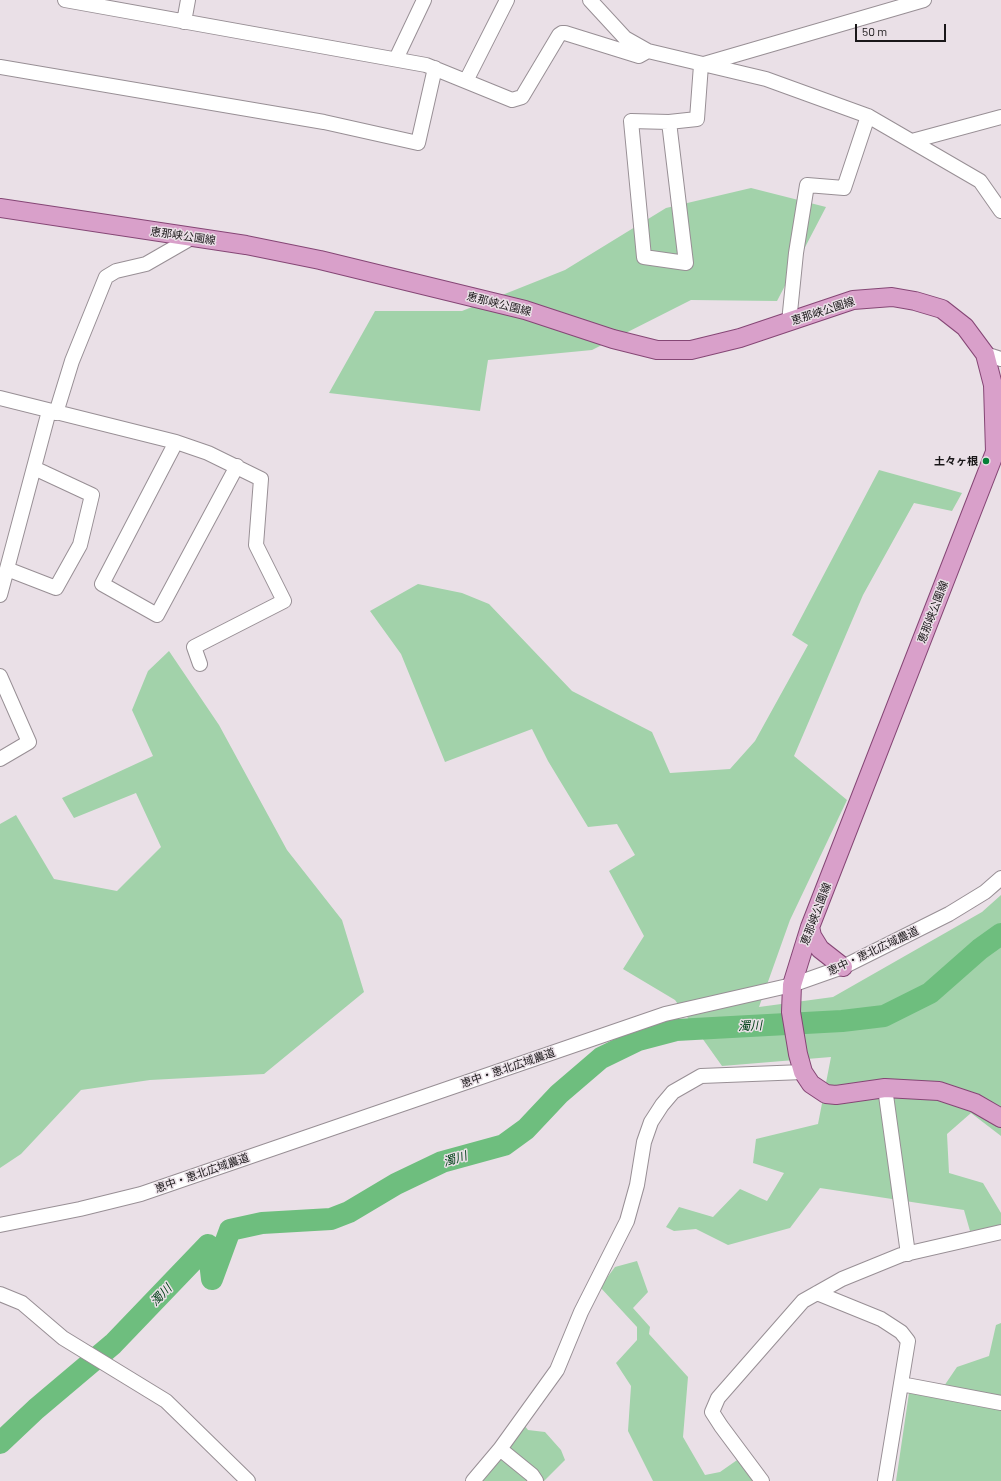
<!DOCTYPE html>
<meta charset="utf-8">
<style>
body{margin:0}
#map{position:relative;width:1001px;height:1481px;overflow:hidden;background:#eae0e7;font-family:Barlow,sans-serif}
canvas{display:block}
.scale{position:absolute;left:855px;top:24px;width:91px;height:18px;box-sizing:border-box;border:2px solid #1a1719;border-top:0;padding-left:5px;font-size:12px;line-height:14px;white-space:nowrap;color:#1a1719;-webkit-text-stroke:3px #eae0e7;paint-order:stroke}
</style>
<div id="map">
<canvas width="1001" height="1481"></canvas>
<div class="scale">50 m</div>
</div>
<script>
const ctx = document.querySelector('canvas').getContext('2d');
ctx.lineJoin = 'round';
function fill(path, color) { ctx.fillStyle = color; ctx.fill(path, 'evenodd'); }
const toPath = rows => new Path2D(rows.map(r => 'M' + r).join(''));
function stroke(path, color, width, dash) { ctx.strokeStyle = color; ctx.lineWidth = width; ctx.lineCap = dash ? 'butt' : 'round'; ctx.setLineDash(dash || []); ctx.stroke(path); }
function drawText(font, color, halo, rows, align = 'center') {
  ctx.font = font + ' Barlow,"Noto Sans JP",sans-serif'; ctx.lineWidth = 3; ctx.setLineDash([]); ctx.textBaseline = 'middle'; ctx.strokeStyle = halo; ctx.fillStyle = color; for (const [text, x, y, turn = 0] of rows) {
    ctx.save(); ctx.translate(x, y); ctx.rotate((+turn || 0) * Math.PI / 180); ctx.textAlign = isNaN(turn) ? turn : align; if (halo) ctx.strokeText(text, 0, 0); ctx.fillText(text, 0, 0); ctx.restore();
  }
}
const green = toPath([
 [751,188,826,207,777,301,691,300,592,350,488,360,480,411,329,393,375,311,462,311,565,270,666,208],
 [879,470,962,493,952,511,914,503,863,595,794,756,847,800,790,920,759,1007,833,997,982,912,1001,895,1001,1136,971,1113,947,1134,949,1173,983,1183,1001,1213,1001,1237,999,1227,970,1231,964,1210,820,1188,790,1228,728,1245,696,1229,674,1231,666,1227,679,1207,713,1217,740,1189,767,1201,784,1173,753,1163,756,1139,818,1124,831,1057,722,1066,675,1000,623,969,644,936,609,871,635,855,617,824,588,827,548,761,532,729,445,762,401,654,370,611,418,584,462,593,489,604,572,691,652,732,670,773,730,769,755,741,808,645,792,635],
 [169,651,219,725,287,850,342,920,364,992,264,1074,150,1080,81,1090,21,1154,0,1168,0,824,16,815,54,879,117,891,161,847,136,793,74,818,62,798,153,756,132,710,148,671],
 [637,1261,648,1292,633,1308,650,1327,649,1334,688,1377,683,1437,705,1475,720,1472,740,1458,756,1481,653,1481,628,1431,631,1386,616,1363,637,1340,637,1327,600,1287,615,1267],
 [1001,1323,1001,1481,896,1481,909,1393,942,1389,957,1367,989,1356,996,1325],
 [518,1417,528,1430,545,1432,561,1450,565,1460,544,1481,473,1481,496,1464,503,1433]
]);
const river = toPath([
 [0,1443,36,1409,113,1344,208,1245,212,1279,230,1230,262,1223,331,1219,349,1212,396,1184,442,1162,504,1145,526,1129,559,1094,601,1058,638,1040,676,1030,842,1021,884,1016,930,993,980,949,1001,934]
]);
const minor = toPath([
 [65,0,426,65,512,100,522,97,559,35,562,33,565,33,639,56,648,51],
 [590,0,625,38,648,51,766,79,868,116,980,181,1001,211],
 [184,22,188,0],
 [396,59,424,0],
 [704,64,924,0],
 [0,67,324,122,418,143,435,68],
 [466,81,507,0],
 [669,122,686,263,644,257,631,121,669,122,697,119,701,65],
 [912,141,1001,117],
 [789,322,796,253,807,185,844,188,868,116],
 [985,354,1001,359],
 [0,398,176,442,208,453,261,479,256,545,284,601,194,647,200,664],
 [56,413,72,361,106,277,116,271,146,264,193,237],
 [176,442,102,584,157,615,237,466],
 [7,569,56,588,80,545,92,495,34,468],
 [0,595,49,411],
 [0,676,29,742,0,759],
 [885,1088,908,1254],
 [0,1225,80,1209,141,1194,665,1014,792,985,843,967,949,914,985,892,1001,878],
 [817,1293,881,1319,901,1332,908,1341,885,1481],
 [0,1294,22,1303,63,1338,166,1401,248,1481],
 [901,1384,1001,1403],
 [500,1449,532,1475,536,1481],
 [473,1481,500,1449,557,1370,581,1312,627,1221,637,1185,644,1142,651,1122,662,1105,673,1092,701,1076,803,1072],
 [762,1481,721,1426,712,1412,718,1398,803,1301,842,1279,901,1255,1001,1232]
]);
const major = toPath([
 [0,208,246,245,320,260,525,310,613,339,657,350,691,350,740,338,853,300,892,297,915,301,942,309,965,327,985,354,993,385,995,452,810,927,792,985,791,1012,798,1054,803,1072,811,1084,826,1094,836,1095,885,1088,939,1091,975,1103,1001,1118],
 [810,927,812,936,820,949,843,967]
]);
const markers = [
 [986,461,4,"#047e36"]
];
const streetNames = [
 ["恵那峡公園線",183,236,8],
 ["恵那峡公園線",499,304,14],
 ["恵那峡公園線",823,311,-18],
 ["恵那峡公園線",933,612,-69],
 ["恵那峡公園線",816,914,-69],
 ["恵中・恵北広域農道",873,951,-25],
 ["恵中・恵北広域農道",508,1068,-19],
 ["恵中・恵北広域農道",202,1173,-19]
];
const poiNames = [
 ["土々ヶ根",978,461]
];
const waterNames = [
 ["濁川",750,1026,-3],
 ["濁川",455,1159,-17],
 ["濁川",161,1295,-46]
];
fill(green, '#a2d2aa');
stroke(river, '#6ebe7e', 22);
stroke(minor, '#988f95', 16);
stroke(major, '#854675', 20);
stroke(minor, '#fff', 14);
stroke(major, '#d9a0ca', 18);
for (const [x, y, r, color] of markers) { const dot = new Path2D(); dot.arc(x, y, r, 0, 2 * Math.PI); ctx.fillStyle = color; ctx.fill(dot); stroke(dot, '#eae0e7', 1.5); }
drawText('11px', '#1a1719', '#eae0e7', streetNames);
drawText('bold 11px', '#1a1719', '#eae0e7', poiNames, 'right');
drawText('italic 12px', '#014118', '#eae0e7', waterNames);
</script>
